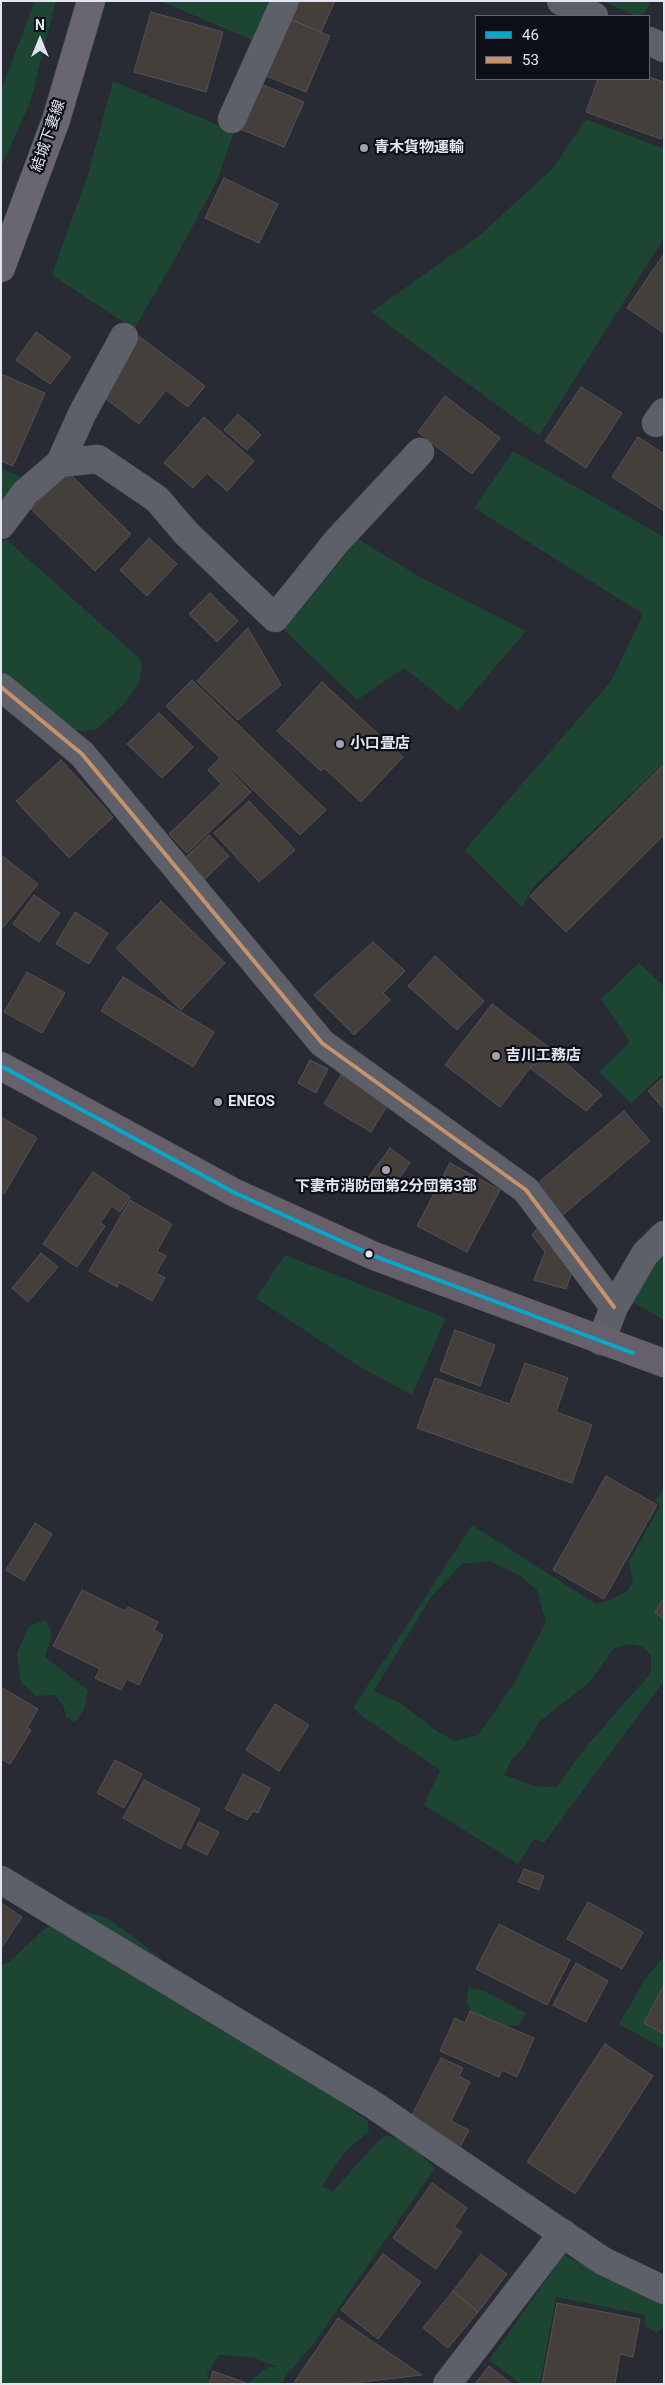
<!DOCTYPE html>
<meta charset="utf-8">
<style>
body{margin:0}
#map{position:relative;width:665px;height:2385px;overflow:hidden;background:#282a34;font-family:Roboto,sans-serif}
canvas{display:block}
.frame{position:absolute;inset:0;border:2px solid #e2e6f3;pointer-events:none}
.legend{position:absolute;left:475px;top:15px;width:175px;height:65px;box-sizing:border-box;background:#0e1019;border:1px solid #636670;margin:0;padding:6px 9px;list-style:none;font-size:15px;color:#e2e6f3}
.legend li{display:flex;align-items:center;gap:10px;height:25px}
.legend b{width:25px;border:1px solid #636670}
.north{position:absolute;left:15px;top:15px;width:50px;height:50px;-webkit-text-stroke:4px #0e1019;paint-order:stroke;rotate:0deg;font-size:14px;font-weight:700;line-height:20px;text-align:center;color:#e2e6f3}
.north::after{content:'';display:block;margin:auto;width:18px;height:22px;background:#e2e6f3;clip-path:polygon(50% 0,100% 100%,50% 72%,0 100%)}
</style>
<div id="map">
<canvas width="665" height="2385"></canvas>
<div class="frame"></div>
<ul class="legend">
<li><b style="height:6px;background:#00a9ce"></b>46</li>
<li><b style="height:6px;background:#c7916a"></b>53</li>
</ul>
<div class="north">N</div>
</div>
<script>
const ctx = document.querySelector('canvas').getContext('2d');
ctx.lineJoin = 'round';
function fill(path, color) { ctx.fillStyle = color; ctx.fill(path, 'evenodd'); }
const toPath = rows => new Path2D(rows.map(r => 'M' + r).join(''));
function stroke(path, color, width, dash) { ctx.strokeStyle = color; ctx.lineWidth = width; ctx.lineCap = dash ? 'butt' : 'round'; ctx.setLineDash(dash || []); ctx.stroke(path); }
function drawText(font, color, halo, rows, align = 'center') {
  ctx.font = font + ' Roboto,"Noto Sans JP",sans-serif'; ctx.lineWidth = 4.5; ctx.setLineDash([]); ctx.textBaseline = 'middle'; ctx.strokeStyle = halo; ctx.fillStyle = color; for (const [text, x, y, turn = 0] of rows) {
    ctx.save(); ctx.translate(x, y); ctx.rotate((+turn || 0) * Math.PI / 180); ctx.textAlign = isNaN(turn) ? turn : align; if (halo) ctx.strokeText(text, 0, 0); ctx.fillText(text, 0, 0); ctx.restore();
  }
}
const green = toPath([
 [35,1,56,1,30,103,1,167,1,90],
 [160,1,278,1,259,43],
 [602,1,651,1,643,16,636,16],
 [113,81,234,132,217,181,175,259,134,329,52,275,88,174],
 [586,119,664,149,664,238,539,436,371,312,480,235,552,169],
 [513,451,664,537,664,763,533,887,522,907,465,850,611,681,643,614,474,508],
 [1,468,27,480,1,509],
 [6,539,138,657,142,664,139,682,126,702,97,729,83,731,67,728,1,678,1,542],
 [358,539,420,577,526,631,458,711,404,668,357,700,284,630],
 [639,963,664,986,664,1073,631,1103,599,1072,630,1042,601,999],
 [285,1255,446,1318,412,1395,360,1367,256,1298],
 [664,1255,664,1320,629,1300,639,1276],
 [664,1487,664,1681,544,1843,534,1839,518,1864,424,1805,440,1770,363,1717,353,1708,472,1525,596,1604,613,1599,627,1591,633,1582,629,1561,660,1506,655,1501],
 [489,1561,519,1575,537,1590,546,1622,513,1685,478,1735,455,1741,438,1732,400,1703,374,1691,431,1597,462,1564],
 [628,1644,641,1646,651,1655,651,1673,589,1743,556,1787,534,1786,505,1775,511,1760,522,1750,540,1721,591,1681,613,1649],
 [46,1620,52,1635,45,1657,88,1690,84,1710,75,1722,66,1717,64,1707,55,1695,36,1696,21,1682,17,1653,29,1626],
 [84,1912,105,1917,134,1937,184,1978,270,2026,275,2035,275,2055,368,2121,369,2131,343,2154,322,2186,333,2191,377,2142,387,2135,407,2143,435,2168,315,2342,285,2377,283,2384,246,2384,268,2367,277,2367,252,2357,219,2355,207,2374,209,2380,222,2384,1,2384,1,1965,9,1962,44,1929],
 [664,1956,664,2049,619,2024,645,1979],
 [468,1988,484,1991,526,2013,518,2026,493,2024,474,2015,467,2003],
 [564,2255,664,2305,664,2327,657,2333,645,2326,645,2315,556,2297,540,2384,521,2384,489,2360]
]);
const building = toPath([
 [292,1,335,1,321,32,285,17,292,1],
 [151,12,223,32,206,92,134,72,151,12],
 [285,17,330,36,306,92,261,74,285,17],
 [649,77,664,82,664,132,661,139,586,112,598,79,649,79,649,77],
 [254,81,304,102,284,147,235,127,254,81],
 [224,178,278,204,259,243,205,218,224,178],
 [664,254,664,333,627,308,664,254],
 [36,332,71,357,50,384,16,360,36,332],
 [140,337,205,386,188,407,166,390,139,424,98,393,140,337],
 [1,374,45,393,13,466,1,461,1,374],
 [581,387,622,413,586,468,545,441,581,387],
 [445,396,500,438,472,474,418,432,445,396],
 [238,414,261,435,247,450,224,430,238,414],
 [204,417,254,461,227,491,207,473,193,488,164,463,204,417],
 [638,437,664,454,664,511,612,477,638,437],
 [68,472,131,534,95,571,31,509,68,472],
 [149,538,177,564,147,596,120,570,149,538],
 [210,593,238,621,217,642,189,614,210,593],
 [248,628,281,685,238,720,197,681,248,628],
 [192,680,326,810,300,835,166,706,192,680],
 [322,682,403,757,361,802,324,768,321,771,277,731,322,682],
 [159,713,193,747,162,778,127,744,159,713],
 [219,759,251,792,187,853,169,834,221,784,208,770,219,759],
 [61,760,113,817,69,858,16,801,61,760],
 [664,764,664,835,566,932,530,896,664,764],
 [249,801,295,850,259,882,214,833,249,801],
 [209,835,229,856,205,879,185,858,209,835],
 [1,855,38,884,1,930,1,855],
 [34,895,60,913,39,942,13,924,34,895],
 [161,901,225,963,181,1010,116,948,161,901],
 [75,912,108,933,89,964,56,944,75,912],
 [373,942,405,971,383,993,390,1000,354,1035,314,995,373,942],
 [435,956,484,1001,457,1030,408,986,435,956],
 [27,972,65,993,42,1033,4,1012,27,972],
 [123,977,214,1032,193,1067,101,1011,123,977],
 [492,1004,547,1046,500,1107,445,1065,492,1004],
 [547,1046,602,1095,586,1111,530,1068,547,1046],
 [310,1060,328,1069,316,1093,298,1083,310,1060],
 [341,1075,389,1103,371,1132,324,1104,341,1075],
 [664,1077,664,1109,648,1091,664,1077],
 [624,1111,650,1141,558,1219,532,1188,624,1111],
 [1,1117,37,1138,4,1194,1,1192,1,1117],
 [390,1148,410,1163,388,1194,367,1179,390,1148],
 [450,1163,500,1190,467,1252,417,1226,450,1163],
 [93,1172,130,1197,120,1212,112,1206,100,1223,105,1226,77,1267,43,1244,93,1172],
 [130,1200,172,1224,157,1251,166,1256,156,1273,165,1278,152,1301,119,1282,117,1287,89,1271,130,1200],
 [539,1226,572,1271,566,1289,534,1280,545,1252,532,1235,539,1226],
 [41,1253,58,1267,28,1302,12,1288,41,1253],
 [455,1330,495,1345,480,1386,440,1371,455,1330],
 [525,1363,568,1378,556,1412,592,1425,572,1483,417,1428,435,1378,510,1404,525,1363],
 [606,1476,657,1505,604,1599,553,1570,606,1476],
 [35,1523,52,1534,24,1581,6,1570,35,1523],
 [82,1590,125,1611,128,1607,158,1622,154,1630,163,1635,139,1685,127,1679,121,1690,95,1678,100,1669,53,1646,82,1590],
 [662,1601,664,1602,664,1619,655,1613,662,1601],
 [1,1687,38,1709,27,1728,31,1730,10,1764,1,1759,1,1687],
 [275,1704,309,1725,279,1771,246,1750,275,1704],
 [115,1760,142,1774,124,1808,97,1793,115,1760],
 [243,1774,270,1788,258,1813,253,1811,247,1820,225,1809,243,1774],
 [144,1780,200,1809,180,1849,123,1818,144,1780],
 [199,1822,219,1832,207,1855,187,1845,199,1822],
 [524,1869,544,1876,539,1890,518,1882,524,1869],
 [588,1902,643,1932,622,1969,567,1939,588,1902],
 [1,1903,22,1917,2,1947,1,1947,1,1903],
 [499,1924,570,1960,547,2005,476,1969,499,1924],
 [576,1963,608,1981,586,2022,553,2005,576,1963],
 [664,1985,664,2034,644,2023,664,1985],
 [470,2011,534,2038,517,2077,502,2070,499,2077,440,2051,455,2018,465,2023,470,2011],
 [605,2044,653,2076,575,2194,527,2162,605,2044],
 [441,2058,463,2068,459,2076,470,2082,451,2121,469,2130,459,2149,408,2123,441,2058],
 [432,2183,467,2208,454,2227,462,2232,436,2269,393,2238,432,2183],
 [383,2254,421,2282,378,2339,341,2310,383,2254],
 [481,2254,507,2274,478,2312,453,2291,481,2254],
 [453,2291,478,2312,448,2348,423,2328,453,2291],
 [557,2303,640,2319,633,2357,620,2354,615,2384,542,2384,557,2303],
 [338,2318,422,2375,344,2384,293,2384,338,2318],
 [489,2366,512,2384,475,2384,489,2366],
 [213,2371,249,2384,209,2384,213,2371]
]);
const minor = toPath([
 [561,1,594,16],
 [649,41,664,48],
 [232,119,285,1],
 [656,423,664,412],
 [60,463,82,414,124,337],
 [1,525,25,493,60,463,98,459,157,499,186,533,275,618,337,541,420,452],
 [1,687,82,754,322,1043,526,1190,614,1307],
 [601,1341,614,1307,645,1254,664,1235],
 [1,1880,372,2104,603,2261,664,2290],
 [447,2384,563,2233]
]);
const major = toPath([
 [1,268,56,120,91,1]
]);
const highway = toPath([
 [1,1066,235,1193,374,1256,664,1363]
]);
const bus1 = toPath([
 [1,1066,235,1193,374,1256,633,1353]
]);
const bus2 = toPath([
 [1,687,82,754,322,1043,526,1190,614,1307]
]);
const markers = [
 [364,148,5,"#a1a4b0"],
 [340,744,5,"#a1a4b0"],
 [496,1056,5,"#a1a4b0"],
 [218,1102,5,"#a1a4b0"],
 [386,1170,5,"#a1a4b0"],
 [369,1254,4.5,"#e2e6f3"]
];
const streetNames = [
 ["結城下妻線",49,136,-71]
];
const poiNames = [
 ["青木貨物運輸",374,148],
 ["小口畳店",350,744],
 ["吉川工務店",506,1056],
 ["ENEOS",228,1102],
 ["下妻市消防団第2分団第3部",386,1187,"center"]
];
fill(green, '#1c4532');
fill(building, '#453f3c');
stroke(building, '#555252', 1);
stroke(minor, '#44454e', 29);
stroke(major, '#44454e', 29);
stroke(highway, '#44454e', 29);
stroke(minor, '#5d6068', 28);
stroke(major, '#696670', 28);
stroke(highway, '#66606b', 28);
stroke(bus1, '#00a9ce', 4);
stroke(bus2, '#c7916a', 4);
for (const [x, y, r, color] of markers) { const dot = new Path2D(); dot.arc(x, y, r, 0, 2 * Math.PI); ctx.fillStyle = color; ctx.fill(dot); stroke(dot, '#0e1019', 2); }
drawText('15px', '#e2e6f3', '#0e1019', streetNames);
drawText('bold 15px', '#e2e6f3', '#0e1019', poiNames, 'left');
</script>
